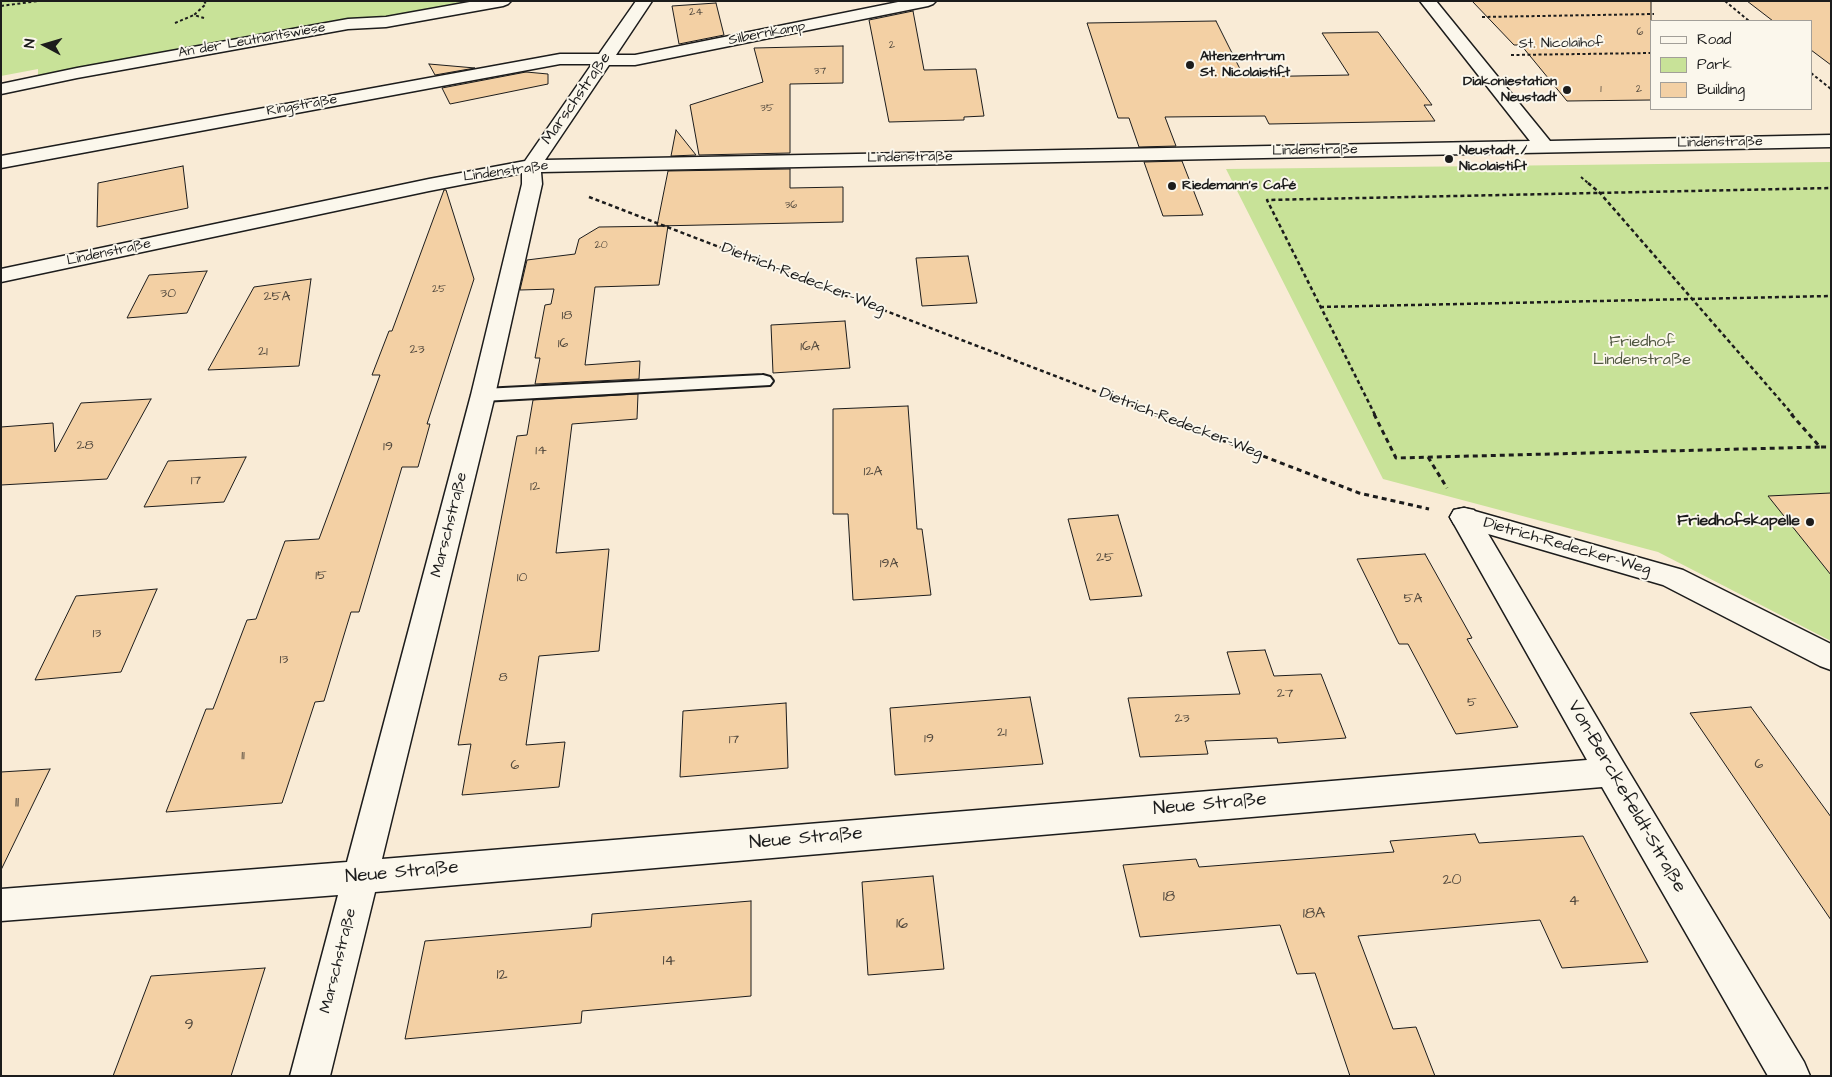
<!DOCTYPE html>
<meta charset="utf-8">
<style>
body{margin:0}
#map{position:relative;width:1832px;height:1077px;overflow:hidden;background:#f9ebd6;font-family:"Architects Daughter",sans-serif}
canvas{display:block}
.frame{position:absolute;inset:0;border:2px solid #1c1c1c;pointer-events:none}
.legend{position:absolute;left:1650px;top:20px;width:162px;height:90px;box-sizing:border-box;background:#fbf7ec;border:1px solid #a29f99;margin:0;padding:6px 9px;list-style:none;font-size:15px;color:#1c1c1c}
.legend li{display:flex;align-items:center;gap:10px;height:25px}
.legend b{width:25px;border:1px solid #a29f99}
.north{position:absolute;left:20px;top:20px;width:50px;height:50px;-webkit-text-stroke:4px #fbf7ec;paint-order:stroke;rotate:276deg;font-size:14px;font-weight:700;line-height:20px;text-align:center;color:#1c1c1c}
.north::after{content:'';display:block;margin:auto;width:18px;height:22px;background:#1c1c1c;clip-path:polygon(50% 0,100% 100%,50% 72%,0 100%)}
</style>
<div id="map">
<canvas width="1832" height="1077"></canvas>
<div class="frame"></div>
<ul class="legend">
<li><b style="height:6px;background:#fbf7ec"></b>Road</li>
<li><b style="height:14px;background:#c8e298"></b>Park</li>
<li><b style="height:14px;background:#f3d0a4"></b>Building</li>
</ul>
<div class="north">N</div>
</div>
<script>
const ctx = document.querySelector('canvas').getContext('2d');
ctx.lineJoin = 'round';
function fill(path, color) { ctx.fillStyle = color; ctx.fill(path, 'evenodd'); }
const toPath = rows => new Path2D(rows.map(r => 'M' + r).join(''));
function stroke(path, color, width, dash) { ctx.strokeStyle = color; ctx.lineWidth = width; ctx.lineCap = dash ? 'butt' : 'round'; ctx.setLineDash(dash || []); ctx.stroke(path); }
function drawText(font, color, halo, rows, align = 'center') {
  ctx.font = font + ' "Architects Daughter",sans-serif'; ctx.lineWidth = 4; ctx.setLineDash([]); ctx.textBaseline = 'middle'; ctx.strokeStyle = halo; ctx.fillStyle = color; for (const [text, x, y, turn = 0] of rows) {
    ctx.save(); ctx.translate(x, y); ctx.rotate((+turn || 0) * Math.PI / 180); ctx.textAlign = isNaN(turn) ? turn : align; if (halo) ctx.strokeText(text, 0, 0); ctx.fillText(text, 0, 0); ctx.restore();
  }
}
const green = toPath([
 [1,1,485,1,38,75,38,69,1,76],
 [1831,162,1831,641,1658,552,1383,479,1226,169]
]);
const building = toPath([
 [1472,1,1651,1,1651,100,1567,101,1521,45,1514,45,1472,1],
 [1747,1,1831,1,1831,65,1811,50,1811,21,1773,21,1747,1],
 [716,3,724,35,679,44,672,6,716,3],
 [913,11,924,70,976,69,984,116,964,117,964,120,889,122,869,20,913,11],
 [1216,21,1244,77,1349,75,1322,33,1378,32,1432,105,1424,105,1435,121,1269,124,1265,116,1165,117,1176,146,1139,147,1129,118,1118,118,1087,23,1216,21],
 [843,46,843,83,790,84,790,153,699,155,690,105,763,82,754,48,843,46],
 [429,64,475,68,435,75,429,64],
 [526,72,548,74,548,84,450,104,442,88,526,72],
 [676,130,696,155,671,156,676,130],
 [1182,161,1203,215,1163,216,1144,162,1182,161],
 [183,166,188,208,97,227,98,183,183,166],
 [790,169,790,188,843,187,843,222,657,226,668,171,790,169],
 [444,190,446,190,474,279,427,424,430,424,418,467,402,467,359,612,351,612,324,701,315,702,282,803,166,812,206,709,213,709,247,620,256,619,285,541,319,539,380,375,372,375,389,331,392,331,444,190],
 [668,226,659,285,595,287,585,365,640,361,639,379,535,384,540,358,535,358,545,305,551,304,554,289,520,290,527,260,575,254,579,239,599,227,668,226],
 [968,256,977,303,922,306,916,258,968,256],
 [207,271,187,313,127,318,149,275,207,271],
 [311,279,299,366,208,370,254,287,311,279],
 [845,321,850,368,773,373,771,325,845,321],
 [638,394,637,419,572,424,556,553,609,549,599,651,539,656,526,745,565,742,559,787,462,795,471,744,458,745,517,436,527,435,533,400,638,394],
 [151,399,107,479,1,485,1,427,53,423,55,452,81,403,151,399],
 [908,406,917,529,922,529,931,595,853,600,848,514,833,514,833,409,908,406],
 [246,457,224,502,144,507,168,461,246,457],
 [1831,493,1831,575,1768,496,1831,493],
 [1118,515,1142,596,1090,600,1068,519,1118,515],
 [1425,554,1472,638,1467,639,1518,727,1456,734,1408,644,1399,644,1357,559,1425,554],
 [157,589,121,672,35,680,76,596,157,589],
 [1265,650,1274,676,1321,674,1346,738,1278,743,1277,738,1205,741,1208,754,1140,757,1128,698,1240,694,1227,652,1265,650],
 [1030,697,1043,764,895,775,890,708,1030,697],
 [786,703,788,768,680,777,683,711,786,703],
 [1751,707,1831,817,1831,920,1690,713,1751,707],
 [50,769,1,870,1,772,50,769],
 [1475,834,1479,843,1583,836,1648,962,1562,968,1540,920,1358,936,1393,1029,1416,1027,1435,1076,1350,1076,1315,973,1297,974,1280,925,1140,937,1123,865,1196,859,1199,867,1394,852,1390,841,1475,834],
 [933,876,944,969,868,975,862,882,933,876],
 [751,901,751,996,582,1011,581,1023,405,1039,425,941,591,927,592,914,751,901],
 [265,968,231,1076,113,1076,151,976,265,968]
]);
const pathFar2 = toPath([
 [204,1,206,4,194,15,204,18],
 [1725,1,1749,21],
 [1,6,38,1],
 [1482,17,1654,14],
 [175,23,194,15],
 [1511,55,1651,53],
 [1811,73,1831,89],
 [1581,177,1589,184]
]);
const pathFar1 = toPath([
 [1588,183,1600,193,1793,415],
 [589,197,1157,415],
 [1320,307,1831,296],
 [1375,415,1267,200,1831,188]
]);
const path = toPath([
 [1154,414,1359,493,1429,509],
 [1374,414,1396,458,1820,447],
 [1791,414,1820,447,1831,447],
 [1428,457,1447,488]
]);
const service = toPath([
 [763,375,770,377,773,381,770,385,483,401,476,399,473,395,476,391,483,389,763,375]
]);
const pedestrian = toPath([
 [1464,508,1683,570,1831,644,1831,670,1820,666,1663,585,1454,524,1450,517,1454,510,1464,508]
]);
const minor = toPath([
 [475,1,511,1,508,4,503,6,386,27,348,29,77,78,1,94,1,84,77,68,348,19,386,17,475,1],
 [636,1,652,1,616,55,635,55,903,1,936,1,933,4,928,6,635,65,609,65,545,160,1530,141,1420,1,1436,1,1550,141,1831,135,1831,147,541,172,542,184,495,395,382,859,1587,760,1450,517,1454,510,1464,508,1474,510,1623,762,1804,1062,1810,1076,1768,1076,1602,787,375,892,330,1076,290,1076,338,895,1,921,1,889,347,862,471,395,522,184,522,173,429,191,1,282,1,269,429,179,525,161,592,64,560,64,1,168,1,156,560,54,599,54,636,1]
]);
const markers = [
 [1190,65,5,"#1c1c1c"],
 [1567,90,5,"#1c1c1c"],
 [1449,159,5,"#1c1c1c"],
 [1172,186,5,"#1c1c1c"],
 [1810,522,5,"#1c1c1c"]
];
const farNumbernames = [
 ["24",696,13],
 ["6",1640,33],
 ["2",892,46],
 ["37",820,72],
 ["1",1601,90],
 ["2",1639,90],
 ["35",767,109],
 ["36",791,206],
 ["20",601,246],
 ["25",439,290]
];
const farStreetnames = [
 ["Silbernkamp",767,34,-11],
 ["An der Leutnantswiese",252,41,-10],
 ["St. Nicolaihof",1561,44,-1],
 ["Ringstraße",302,106,-10],
 ["Lindenstraße",1720,143,-1],
 ["Lindenstraße",1315,151,-1],
 ["Lindenstraße",910,158,-1],
 ["Lindenstraße",506,172,-8],
 ["Lindenstraße",109,253,-12]
];
const farPoinames = [
 ["Altenzentrum",1200,57],
 ["St. Nicolaistift",1200,73],
 ["Diakoniestation",1557,82,"right"],
 ["Neustadt",1557,98,"right"],
 ["Neustadt /",1459,151],
 ["Nicolaistift",1459,167],
 ["Riedemann's Café",1182,186]
];
const numberNames = [
 ["30",168,294],
 ["25A",277,297],
 ["18",567,316],
 ["16",563,344],
 ["16A",810,347],
 ["23",417,350],
 ["21",263,352],
 ["28",85,446],
 ["19",388,447],
 ["14",541,451],
 ["12A",873,472],
 ["17",196,481],
 ["12",535,487],
 ["25",1105,558],
 ["19A",889,564],
 ["15",321,576],
 ["10",522,578],
 ["5A",1413,599],
 ["13",97,634],
 ["13",284,660],
 ["8",503,678],
 ["27",1285,694],
 ["5",1472,703],
 ["23",1182,719],
 ["21",1002,733],
 ["19",929,739],
 ["17",734,740],
 ["11",243,756],
 ["6",1759,765],
 ["6",515,766]
];
const streetNames = [
 ["Marschstraße",577,99,-55],
 ["Dietrich-Redecker-Weg",803,279,21],
 ["Dietrich-Redecker-Weg",1181,424,21],
 ["Marschstraße",450,525,-76],
 ["Dietrich-Redecker-Weg",1567,547,16],
 ["Marschstraße",339,961,-76]
];
const parkNames = [
 ["Friedhof",1642,343],
 ["Lindenstraße",1642,361]
];
const poiNames = [
 ["Friedhofskapelle",1800,522]
];
const nearNumbernames = [
 ["11",17,804],
 ["20",1452,881],
 ["18",1169,898],
 ["4",1574,902],
 ["18A",1314,915],
 ["16",902,925],
 ["14",669,962],
 ["12",502,976],
 ["9",189,1026]
];
const nearStreetnames = [
 ["Von-Berckefeldt-Straße",1626,797,60],
 ["Neue Straße",1210,805,-5],
 ["Neue Straße",806,839,-5],
 ["Neue Straße",402,873,-5]
];
fill(green, '#c8e298');
fill(building, '#f3d0a4');
stroke(building, '#1c1c1c', 1);
stroke(service, '#1c1c1c', 4);
stroke(pedestrian, '#1c1c1c', 3);
stroke(minor, '#1c1c1c', 3);
stroke(pathFar2, '#1c1c1c', 2, [3, 2.5]);
stroke(pathFar1, '#1c1c1c', 2.5, [4, 3]);
stroke(path, '#1c1c1c', 3, [5, 4]);
fill(service, '#fbf7ec');
fill(pedestrian, '#fbf7ec');
fill(minor, '#fbf7ec');
for (const [x, y, r, color] of markers) { const dot = new Path2D(); dot.arc(x, y, r, 0, 2 * Math.PI); ctx.fillStyle = color; ctx.fill(dot); stroke(dot, '#fbf7ec', 2); }
drawText('11px', '#52493e', null, farNumbernames);
drawText('14px', '#1c1c1c', '#fbf7ec', farStreetnames);
drawText('bold 14px', '#1c1c1c', '#fbf7ec', farPoinames, 'left');
drawText('14px', '#52493e', null, numberNames);
drawText('16px', '#1c1c1c', '#fbf7ec', streetNames);
drawText('16px', '#505741', '#fbf7ec', parkNames);
drawText('bold 16px', '#1c1c1c', '#fbf7ec', poiNames, 'right');
drawText('16px', '#52493e', null, nearNumbernames);
drawText('19px', '#1c1c1c', '#fbf7ec', nearStreetnames);
</script>
